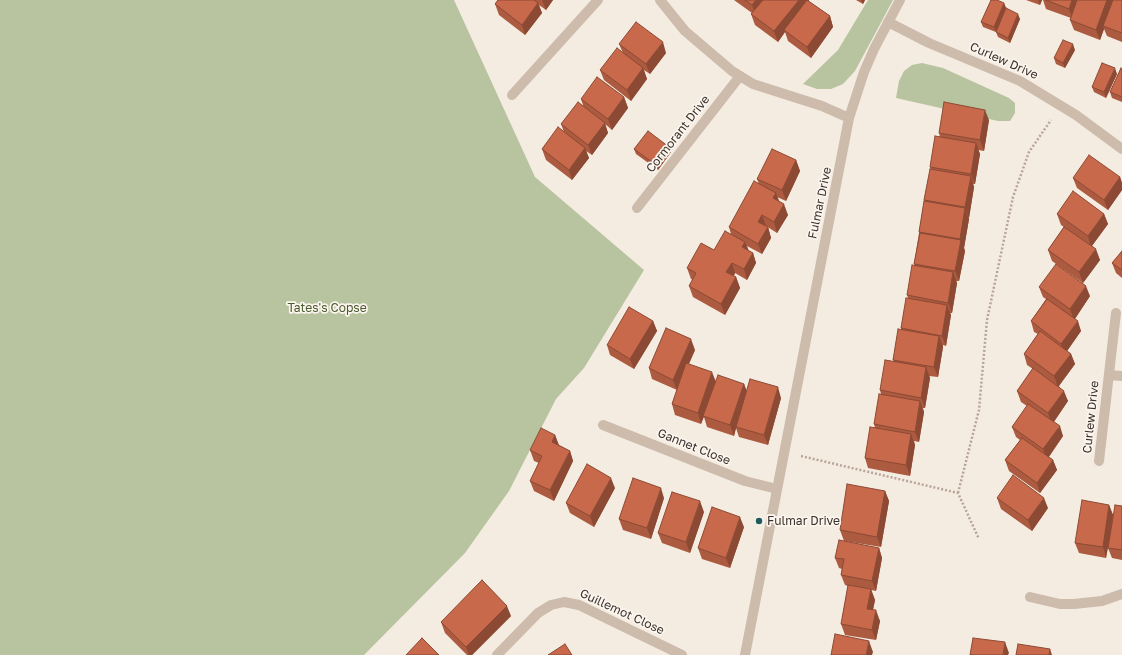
<!DOCTYPE html>
<style>
body{margin:0}
canvas{display:block;background:#f4ebe1}
</style>
<canvas width="1122" height="655"></canvas>
<script>
const ctx = document.querySelector('canvas').getContext('2d');
ctx.lineJoin = 'round';
function fill(path, color) { ctx.fillStyle = color; ctx.fill(path, 'evenodd'); }
const toPath = rows => new Path2D(rows.map(r => 'M' + r).join(''));
function stroke(path, color, width, dash) { ctx.strokeStyle = color; ctx.lineWidth = width; ctx.lineCap = dash ? 'butt' : 'round'; ctx.setLineDash(dash || []); ctx.stroke(path); }
function drawText(font, color, halo, rows, align = 'center') {
  ctx.font = font + ' "Golos Text",sans-serif'; ctx.lineWidth = 3.5; ctx.setLineDash([]); ctx.textBaseline = 'middle'; ctx.strokeStyle = halo; ctx.fillStyle = color; for (const [text, x, y, turn = 0] of rows) {
    ctx.save(); ctx.translate(x, y); ctx.rotate((+turn || 0) * Math.PI / 180); ctx.textAlign = isNaN(turn) ? turn : align; if (halo) ctx.strokeText(text, 0, 0); ctx.fillText(text, 0, 0); ctx.restore();
  }
}
const green = toPath([
 [0,0,454,0,535,177,644,270,584,368,556,399,509,491,465,553,364,655,0,655],
 [868,0,893,0,855,71,843,84,831,89,817,89,803,84,838,50],
 [922,63,943,68,1009,98,1015,103,1015,113,1010,121,998,121,896,98,899,81,904,71,912,65]
]);
const path = toPath([
 [801,456,958,493,979,539],
 [958,493,979,410,987,320,1013,197,1029,152,1051,120]
]);
const minor = toPath([
 [660,0,685,31,732,71,753,84,822,106,849,118],
 [888,22,929,43,1020,81,1076,115,1122,149],
 [512,95,598,0],
 [637,208,740,76],
 [1109,375,1122,376],
 [603,425,745,481,777,489],
 [1099,461,1116,313],
 [1030,597,1060,604,1074,604,1102,601,1122,594],
 [497,655,538,613,551,605,564,602,579,605,682,655],
 [745,655,849,118,864,72,874,49,900,0]
]);
const wall = toPath([
 [498,0,553,0,546,10,539,5,542,13,525,35,499,15,495,4],
 [734,0,809,0,809,2,830,16,833,27,811,58,788,41,785,32,778,42,755,25,751,14,752,13],
 [856,0,865,0,863,4],
 [1026,0,1042,0,1040,5],
 [1043,0,1122,0,1122,42,1107,36,1104,29,1100,40,1074,30,1070,20,1071,18,1046,9],
 [1004,3,1006,8,1020,19,1010,43,998,37,996,32,983,27,981,22],
 [619,44,666,53,650,74,644,70,647,79,631,101,604,80,600,70,623,53],
 [1075,50,1065,68,1056,64,1054,58],
 [1122,69,1122,102,1112,98,1110,92],
 [1117,74,1106,98,1094,92,1092,87],
 [624,97,628,108,612,130,605,124,608,133,592,155,586,151,589,158,572,180,546,160,542,149,564,132,561,124,584,108,581,99],
 [989,120,984,151,978,150,980,154,975,184,973,184,974,187,969,218,968,217,969,219,964,248,965,251,959,281,956,281,957,283,952,313,950,313,951,315,946,346,943,345,943,347,938,377,929,376,930,378,925,408,923,408,924,412,919,442,914,441,915,445,910,476,868,468,865,458,875,428,874,424,881,394,880,390,894,361,893,360,901,329,901,328,908,298,907,295,915,265,914,264,919,233,919,232,925,201,924,200,931,170,930,167,940,137,939,133],
 [669,147,671,152,658,170,636,154,634,149],
 [796,160,800,171,786,201,777,197,779,202,788,215,777,233,766,226,768,227,771,238,762,254,747,246,749,251,753,253,756,263,747,280,735,273,734,276,736,277,740,288,725,315,693,297,689,286,693,280,691,279,687,268,714,250,731,234,729,227,759,184,757,179],
 [1120,177,1122,183,1122,190,1108,210,1077,188,1073,178],
 [1057,214,1104,214,1108,224,1092,246,1100,260,1083,283,1052,261,1048,250,1064,227,1061,225],
 [1122,251,1122,278,1116,273,1112,263],
 [1039,287,1090,296,1075,319,1081,331,1067,351,1071,354,1075,364,1059,386,1068,401,1054,422,1063,436,1049,457,1053,460,1057,470,1040,493,1009,471,1005,460,1020,440,1016,437,1012,427,1027,406,1021,402,1017,391,1033,369,1027,365,1024,354,1038,334,1034,332,1031,321,1046,299,1043,297],
 [653,321,657,331,634,369,610,355,607,345],
 [695,350,689,364,716,381,744,384,746,390,781,398,768,445,739,437,736,428,734,436,707,427,704,417,701,424,675,415,672,404,677,390,652,379,649,368],
 [555,435,559,445,570,451,573,461,554,501,534,491,530,481,539,463,534,461,530,450],
 [615,488,594,527,570,513,566,503],
 [885,491,889,501,881,547,844,541,840,530],
 [664,498,651,539,623,530,619,519],
 [997,498,1048,508,1032,531,1001,509],
 [1109,505,1113,515,1122,506,1122,560,1112,558,1108,548,1106,558,1079,553,1075,543],
 [704,512,690,553,662,543,658,533],
 [744,527,730,568,702,559,698,548],
 [879,548,882,558,876,591,871,590,875,600,873,610,880,621,876,640,845,635,841,624,848,586,845,585,841,575,842,569,839,568,835,558],
 [511,616,472,655,467,655,445,633,441,622]
]);
const shadedWall = toPath([
 [542,0,553,0,546,10],
 [756,0,767,0,756,16,752,5],
 [799,0,809,0,809,2,784,30,785,32,778,42,774,31],
 [861,0,865,0,863,4],
 [1038,0,1042,0,1040,5],
 [1072,0,1080,0,1073,19,1069,9],
 [1107,0,1115,0,1103,26,1104,29,1100,40,1096,30],
 [538,3,542,13,525,35,522,25],
 [1004,3,1006,8,996,32,994,27],
 [1018,14,1020,19,1010,43,1008,38],
 [830,16,833,27,811,58,807,47],
 [663,42,666,53,650,74,646,64],
 [1073,44,1075,50,1065,68,1063,63],
 [643,68,647,79,631,101,627,90],
 [1115,68,1117,74,1106,98,1104,92],
 [624,97,628,108,612,130,608,119],
 [985,110,989,120,984,151,980,140],
 [605,123,608,133,592,155,588,145],
 [976,143,980,154,975,184,971,174],
 [669,147,671,152,658,170,656,165],
 [585,148,589,158,572,180,569,170],
 [796,160,800,171,786,201,782,190],
 [971,176,974,187,969,218,965,207],
 [1120,177,1122,183,1122,190,1108,210,1104,200],
 [776,193,780,203,773,198],
 [784,204,788,215,777,233,774,222],
 [965,208,969,219,964,248,965,251,959,281,955,271,961,241,960,239],
 [1104,214,1108,224,1091,247,1088,236],
 [762,215,766,226,758,222],
 [768,227,771,238,762,254,758,244],
 [745,242,749,252,742,247],
 [1096,249,1100,260,1083,283,1079,272],
 [753,253,756,263,747,280,744,269],
 [732,263,735,273,730,282,726,272],
 [953,272,957,283,952,313,948,303],
 [736,277,740,288,725,315,721,304],
 [1086,286,1090,296,1074,320,1070,309],
 [947,305,951,315,946,346,942,336],
 [653,321,657,331,634,369,630,359],
 [1078,321,1081,331,1065,354,1061,344],
 [939,336,943,347,938,377,934,367],
 [691,339,695,350,677,390,673,380],
 [1071,354,1075,364,1058,387,1054,376],
 [926,367,930,378,925,408,921,398],
 [712,372,716,382,701,424,698,413],
 [744,384,748,394,736,427,736,428,734,436,730,425],
 [778,387,781,398,768,445,764,435],
 [1064,391,1068,401,1052,424,1048,413],
 [920,401,924,412,919,442,915,432],
 [1060,426,1063,436,1047,459,1043,449],
 [911,434,915,445,910,476,906,465],
 [555,435,559,446,552,442],
 [570,451,573,461,554,501,550,490],
 [1053,460,1057,470,1040,493,1037,483],
 [611,478,615,488,594,527,590,516],
 [661,488,664,498,651,539,647,528],
 [885,491,889,501,881,547,877,537],
 [1044,498,1048,508,1032,531,1028,520],
 [700,501,704,512,690,553,686,542],
 [1109,505,1113,515,1106,558,1103,547],
 [740,517,744,527,730,568,726,558],
 [879,548,882,558,876,591,872,581],
 [871,589,875,600,871,619,867,609],
 [507,606,511,616,472,655,469,655,466,647],
 [876,610,880,621,876,640,872,630],
 [869,641,873,652,872,655,866,655],
 [1005,642,1009,653,1008,655,1003,655],
 [1050,649,1052,655,1049,655]
]);
const building = toPath([
 [498,0,534,0,538,3,522,25,495,4,498,0],
 [745,0,756,0,752,5,745,0],
 [763,0,799,0,774,31,751,14,763,0],
 [807,0,830,16,807,47,784,30,807,0],
 [991,0,997,0,1004,3,994,27,981,22,991,0],
 [1046,0,1072,0,1069,9,1046,0],
 [1077,0,1107,0,1096,30,1070,20,1077,0],
 [1113,0,1122,0,1122,33,1103,26,1113,0],
 [1006,8,1018,14,1008,38,996,32,1006,8],
 [636,22,663,42,646,64,619,44,636,22],
 [1063,40,1073,44,1063,63,1054,58,1063,40],
 [617,48,643,68,627,90,600,70,617,48],
 [1102,63,1115,68,1104,92,1092,87,1102,63],
 [1121,68,1122,69,1122,97,1110,92,1121,68],
 [597,77,624,97,608,119,581,99,597,77],
 [578,102,605,123,588,145,561,124,578,102],
 [944,102,985,110,980,140,939,133,944,102],
 [558,127,585,148,569,170,542,149,558,127],
 [648,131,669,147,656,165,634,149,648,131],
 [935,136,976,143,971,174,930,167,935,136],
 [772,149,796,160,782,190,757,179,772,149],
 [1089,155,1120,177,1104,200,1073,178,1089,155],
 [930,169,971,176,965,207,924,200,930,169],
 [754,181,776,193,773,198,784,204,774,222,762,215,758,222,768,227,758,244,729,227,754,181],
 [1073,191,1104,214,1088,236,1057,214,1073,191],
 [924,201,965,208,960,239,919,232,924,201],
 [1064,227,1096,249,1079,272,1048,250,1064,227],
 [725,231,745,242,742,247,753,253,744,269,732,263,726,272,736,277,721,304,689,286,696,273,687,268,701,243,714,250,725,231],
 [920,233,961,240,955,271,914,264,920,233],
 [1122,251,1122,270,1112,263,1122,251],
 [1056,264,1086,286,1070,309,1039,287,1056,264],
 [912,265,953,272,948,303,907,295,912,265],
 [906,298,947,305,942,336,901,328,906,298],
 [1047,299,1078,321,1061,344,1031,321,1047,299],
 [629,307,653,321,630,359,607,345,629,307],
 [666,328,691,339,673,380,649,368,666,328],
 [898,329,939,336,934,367,893,360,898,329],
 [1040,331,1071,354,1054,376,1024,354,1040,331],
 [885,360,926,367,921,398,880,390,885,360],
 [686,363,712,372,698,413,672,404,686,363],
 [1033,368,1064,391,1048,413,1017,391,1033,368],
 [718,375,744,384,730,425,703,416,718,375],
 [750,379,778,387,764,435,736,427,750,379],
 [879,394,920,401,915,432,874,424,879,394],
 [1028,404,1060,426,1043,449,1012,427,1028,404],
 [870,427,911,434,906,465,865,458,870,427],
 [541,428,555,435,552,442,570,451,550,490,530,481,542,456,530,450,541,428],
 [1022,438,1053,460,1037,483,1005,460,1022,438],
 [587,464,611,478,590,516,566,503,587,464],
 [1013,475,1044,498,1028,520,997,498,1013,475],
 [633,478,661,488,647,528,619,519,633,478],
 [847,484,885,491,877,537,840,530,847,484],
 [672,492,700,501,686,542,658,533,672,492],
 [1082,500,1109,505,1103,547,1075,543,1082,500],
 [1115,505,1122,506,1122,550,1108,548,1115,505],
 [712,507,740,517,726,558,698,548,712,507],
 [839,540,879,548,872,581,841,575,844,559,835,558,839,540],
 [482,580,507,606,466,647,441,622,482,580],
 [848,585,871,589,867,609,876,610,872,630,841,624,848,585],
 [835,634,869,641,866,655,831,655,835,634],
 [422,638,439,655,406,655,422,638],
 [973,638,1005,642,1003,655,970,655,973,638],
 [565,644,572,655,548,655,565,644],
 [1018,644,1050,649,1049,655,1016,655,1018,644]
]);
const markers = [
 [759,521,4,"#1f5a5e"]
];
const streetNames = [
 ["Curlew Drive",1004,61,24],
 ["Cormorant Drive",678,134,-52],
 ["Fulmar Drive",820,203,-78],
 ["Curlew Drive",1091,417,-84],
 ["Gannet Close",694,447,22],
 ["Guillemot Close",622,612,25]
];
const parkNames = [
 ["Tates's Copse",327,308]
];
const poiNames = [
 ["Fulmar Drive",767,521]
];
fill(green, '#b8c4a0');
stroke(path, '#b9a596', 2.5, [2, 2]);
stroke(minor, '#cdbbac', 10);
fill(wall, '#ac5a40');
fill(shadedWall, '#8c4a34');
fill(building, '#c8694b');
stroke(building, '#8c4a34', 1);
for (const [x, y, r, color] of markers) { const dot = new Path2D(); dot.arc(x, y, r, 0, 2 * Math.PI); ctx.fillStyle = color; ctx.fill(dot); stroke(dot, '#fbf5ee', 1.5); }
drawText('12px', '#3b302b', '#fbf5ee', streetNames);
drawText('12px', '#4a5a2e', '#fbf5ee', parkNames);
drawText('12px', '#3b302b', '#fbf5ee', poiNames, 'left');
</script>
